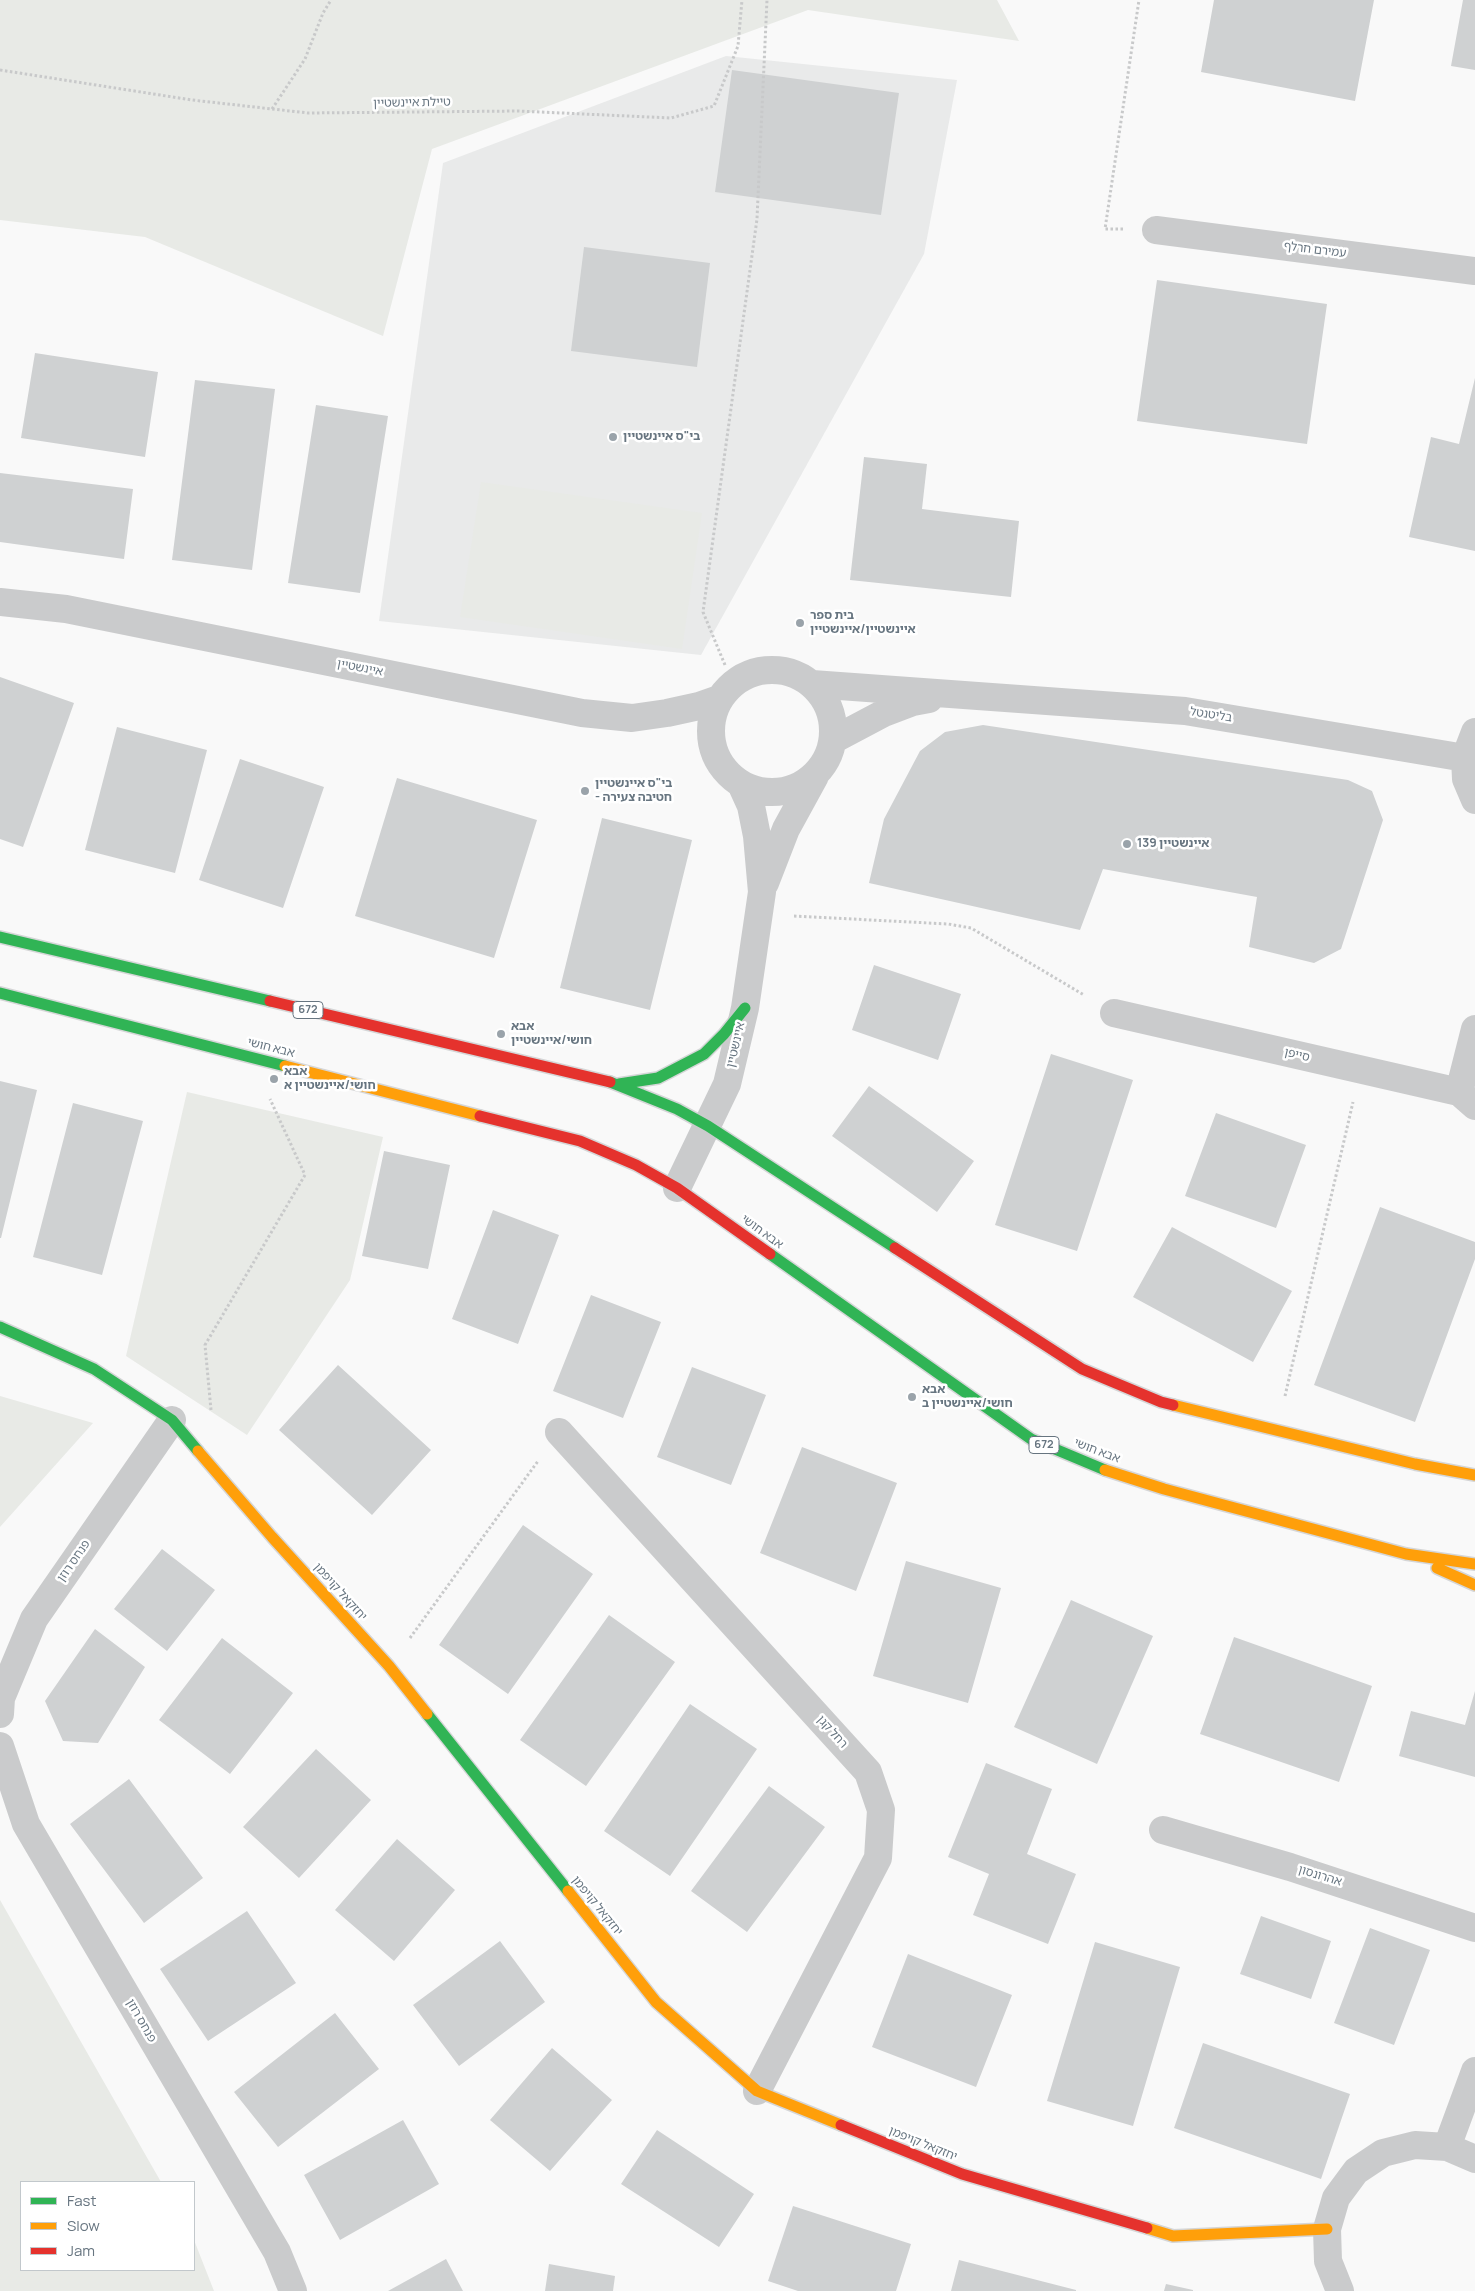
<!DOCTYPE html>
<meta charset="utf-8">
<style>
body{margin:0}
#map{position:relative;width:1475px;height:2291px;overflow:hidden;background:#f9f9f9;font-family:Manrope,sans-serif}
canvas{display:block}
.legend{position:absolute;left:20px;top:2181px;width:175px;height:90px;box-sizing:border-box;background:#fff;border:1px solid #c2c8cc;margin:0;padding:6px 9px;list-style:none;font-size:15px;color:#677580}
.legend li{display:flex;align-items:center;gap:10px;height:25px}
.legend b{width:25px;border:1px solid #c2c8cc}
</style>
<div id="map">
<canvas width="1475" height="2291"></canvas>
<ul class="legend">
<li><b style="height:6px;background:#30b455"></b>Fast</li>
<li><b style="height:6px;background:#ff9f0a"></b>Slow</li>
<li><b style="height:6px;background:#e5322d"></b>Jam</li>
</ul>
</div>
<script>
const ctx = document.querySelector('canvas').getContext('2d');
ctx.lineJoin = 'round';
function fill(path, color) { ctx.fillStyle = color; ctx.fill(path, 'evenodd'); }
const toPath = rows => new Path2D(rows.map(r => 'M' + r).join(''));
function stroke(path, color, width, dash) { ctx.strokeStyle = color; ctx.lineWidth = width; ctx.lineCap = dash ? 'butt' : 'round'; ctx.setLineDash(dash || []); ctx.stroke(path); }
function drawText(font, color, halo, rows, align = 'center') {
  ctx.font = font + ' Manrope,"Noto Sans Hebrew",sans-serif'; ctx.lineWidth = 5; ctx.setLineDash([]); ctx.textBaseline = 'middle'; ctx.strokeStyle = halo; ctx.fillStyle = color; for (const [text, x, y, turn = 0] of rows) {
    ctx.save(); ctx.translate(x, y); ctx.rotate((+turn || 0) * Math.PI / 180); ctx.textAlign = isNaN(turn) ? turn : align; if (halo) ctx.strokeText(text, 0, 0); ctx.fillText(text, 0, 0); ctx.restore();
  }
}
const built = toPath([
 [726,56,957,80,924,254,701,655,379,621,443,163]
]);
const green = toPath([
 [0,0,997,0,1019,41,808,10,432,149,383,336,145,237,0,220],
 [481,482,702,513,682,649,460,617],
 [187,1092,383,1137,350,1280,247,1435,126,1356],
 [0,1396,93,1423,0,1527],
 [0,1900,161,2182,21,2182,21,2270,194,2270,194,2240,214,2291,0,2291]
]);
const building = toPath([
 [1214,0,1374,0,1355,101,1201,72],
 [1463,0,1475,0,1475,70,1451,66],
 [732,70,899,93,881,215,715,192],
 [584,247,710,263,697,367,571,351],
 [1157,280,1327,304,1307,444,1137,421],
 [35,353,158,372,145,457,21,438],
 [1475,378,1475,551,1409,537,1431,437,1459,444],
 [195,380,275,389,252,570,172,560],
 [316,405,388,416,360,593,288,583],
 [864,457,927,464,922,509,1019,521,1011,597,850,580],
 [0,473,133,489,124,559,0,542],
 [0,677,74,703,23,847,0,839],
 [983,725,1348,780,1372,791,1383,820,1341,949,1314,963,1249,947,1257,897,1103,869,1080,930,869,883,884,819,920,751,945,732],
 [117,727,207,750,175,873,85,850],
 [240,759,324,787,283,908,199,880],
 [397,778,537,820,494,958,355,916],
 [602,818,692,840,650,1010,560,988],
 [874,965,961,994,938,1060,852,1030],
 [1051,1054,1133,1080,1077,1251,995,1225],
 [0,1081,37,1090,1,1238,0,1238],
 [869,1086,974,1161,937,1212,832,1136],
 [73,1103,143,1121,102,1275,33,1257],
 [1216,1113,1306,1145,1276,1228,1185,1196],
 [384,1151,450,1165,428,1269,362,1256],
 [1380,1207,1475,1242,1475,1259,1415,1422,1314,1385],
 [493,1210,559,1235,518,1344,452,1319],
 [1172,1227,1292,1291,1253,1362,1133,1297],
 [591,1295,661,1322,623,1418,553,1391],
 [338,1365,431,1450,372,1515,279,1430],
 [692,1367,766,1395,731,1485,657,1457],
 [802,1447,897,1483,856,1591,760,1553],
 [523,1525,593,1574,508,1694,439,1645],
 [162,1549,215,1590,167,1651,114,1609],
 [906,1561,1001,1588,968,1703,873,1676],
 [1071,1600,1153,1636,1097,1764,1014,1727],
 [609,1615,675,1662,586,1786,520,1740],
 [95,1629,145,1667,98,1743,63,1741,45,1701],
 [1234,1637,1372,1686,1339,1782,1200,1734],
 [222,1638,293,1693,230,1774,159,1720],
 [1475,1691,1475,1777,1399,1756,1411,1711,1465,1725],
 [690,1704,757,1749,670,1876,604,1831],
 [316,1749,371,1800,299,1878,243,1827],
 [986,1763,1052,1789,1027,1854,1076,1874,1048,1944,973,1915,989,1874,948,1857],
 [129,1779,203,1878,144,1923,70,1824],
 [769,1786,825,1827,747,1932,691,1891],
 [397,1839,455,1890,394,1961,335,1910],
 [247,1911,296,1983,208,2041,160,1969],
 [1261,1916,1331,1941,1311,1999,1240,1974],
 [1370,1928,1430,1950,1394,2045,1334,2023],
 [500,1941,545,2002,459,2066,413,2005],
 [1095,1942,1180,1967,1133,2126,1047,2101],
 [908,1954,1012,1995,976,2087,872,2047],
 [335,2013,379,2069,278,2147,234,2092],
 [1203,2043,1350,2094,1321,2179,1174,2128],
 [552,2048,612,2100,550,2171,490,2120],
 [403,2120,439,2184,340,2240,304,2175],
 [657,2130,754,2194,719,2247,621,2184],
 [793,2206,911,2244,896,2291,798,2291,768,2281],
 [446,2259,463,2291,388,2291],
 [959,2260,1076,2290,1076,2291,951,2291],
 [549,2264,615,2276,613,2291,545,2291],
 [1166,2284,1193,2290,1193,2291,1164,2291]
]);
const path = toPath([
 [0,70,192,100,308,113,518,111,671,118,714,106,738,46,742,0],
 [272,109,305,59,323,13,331,0],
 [1123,229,1105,229,1139,0],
 [725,665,703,612,757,219,767,0],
 [794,916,948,924,971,928,1084,995],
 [1285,1396,1353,1102],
 [211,1410,205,1345,305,1175,270,1099],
 [410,1638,538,1461]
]);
const street = toPath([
 [1156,230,1475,271],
 [0,602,66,609,582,713,632,718,667,713,699,706,719,699],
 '711 731a61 61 0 1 1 122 0a61 61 0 1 1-122 0Z',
 [812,684,1185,711,1465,758],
 [1475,732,1465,758,1466,779,1475,800],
 [833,740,884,713,913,702,929,699],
 [765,883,786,829,815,776],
 [1114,1013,1459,1092,1475,1106],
 [1459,1092,1475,1029],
 [677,1188,727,1084,745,1008,762,892,757,836,751,806,741,784],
 [559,1432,868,1772,881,1810,878,1858,757,2091],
 [0,1714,1,1698,34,1619,172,1420],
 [0,1746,26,1824,277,2252,293,2291],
 [1163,1830,1290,1867,1475,1928],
 [1447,2147,1475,2071],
 [1340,2291,1328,2261,1327,2229,1336,2198,1356,2171,1383,2153,1415,2145,1447,2147,1475,2159]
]);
const fast = toPath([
 [0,937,270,1001],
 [0,993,285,1066],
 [610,1082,677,1109,708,1126,895,1248],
 [619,1084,658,1078,704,1054,724,1034,745,1008],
 [770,1254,1031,1439,1105,1470],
 [0,1327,94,1369,172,1420,198,1451],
 [427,1714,568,1891]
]);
const slow = toPath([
 [285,1066,480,1116],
 [1173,1405,1415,1464,1475,1475],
 [198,1451,272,1537,389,1666,427,1714],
 [1105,1470,1164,1489,1406,1554,1475,1564],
 [1437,1568,1475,1585],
 [568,1891,656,2002,757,2091,841,2125],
 [1147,2228,1173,2236,1327,2229]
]);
const jam = toPath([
 [270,1001,610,1082],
 [480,1116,580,1141,636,1165,677,1188,770,1254],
 [895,1248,1082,1369,1161,1402,1173,1405],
 [841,2125,962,2174,1147,2228]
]);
const markers = [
 [613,437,5,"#9aa3aa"],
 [800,623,5,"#9aa3aa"],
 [585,791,5,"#9aa3aa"],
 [1127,844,5,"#9aa3aa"],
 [501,1034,5,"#9aa3aa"],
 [274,1079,5,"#9aa3aa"],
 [912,1397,5,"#9aa3aa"]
];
const shields = [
 [308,1010,30],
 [1044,1445,30]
];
const shieldNames = [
 ["672",308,1010],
 ["672",1044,1445]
];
const streetNames = [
 ["טיילת איינשטיין",412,103,-1],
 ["עמירם חרלף",1315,250,7],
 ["איינשטיין",360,668,11],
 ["בליטנטל",1211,715,9],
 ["איינשטיין",736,1045,-77],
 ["אבא חושי",271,1048,14],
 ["סייפן",1297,1055,13],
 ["אבא חושי",762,1232,36],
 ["אבא חושי",1097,1451,21],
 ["פנחס רוזן",74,1561,-55],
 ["יחזקאל קויפמן",340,1592,48],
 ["רחל קגן",832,1732,48],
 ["אהרונסון",1320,1876,17],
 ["יחזקאל קויפמן",597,1906,51],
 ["פנחס רוזן",141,2021,60],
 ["יחזקאל קויפמן",923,2144,22]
];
const poiNames = [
 ["בי\"ס איינשטיין",623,437],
 ["בית ספר",810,616],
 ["איינשטיין/איינשטיין",810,630],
 ["בי\"ס איינשטיין",595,784],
 ["- חטיבה צעירה",595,798],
 ["איינשטיין 139",1137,844],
 ["אבא",511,1027],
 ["חושי/איינשטיין",511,1041],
 ["אבא",284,1072],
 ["חושי/איינשטיין א",284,1086],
 ["אבא",922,1390],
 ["חושי/איינשטיין ב",922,1404]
];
fill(built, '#e9eaea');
fill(green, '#e8eae6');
fill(building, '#cfd1d2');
stroke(fast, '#d5d6d7', 14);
stroke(slow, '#d5d6d7', 14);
stroke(jam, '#d5d6d7', 14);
stroke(path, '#c8c9ca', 3, [2.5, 2.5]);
stroke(street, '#cacbcc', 28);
stroke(fast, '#30b455', 11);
stroke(slow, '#ff9f0a', 11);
stroke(jam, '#e5322d', 11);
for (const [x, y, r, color] of markers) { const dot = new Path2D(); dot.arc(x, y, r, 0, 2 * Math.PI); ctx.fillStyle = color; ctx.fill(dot); stroke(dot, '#fff', 2); }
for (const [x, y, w] of shields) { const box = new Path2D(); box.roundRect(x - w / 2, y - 8.5, w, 17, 4); ctx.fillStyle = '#fff'; ctx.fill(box); stroke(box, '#677580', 1); }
drawText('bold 11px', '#677580', null, shieldNames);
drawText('12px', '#677580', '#fff', streetNames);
drawText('bold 12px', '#677580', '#fff', poiNames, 'left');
</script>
